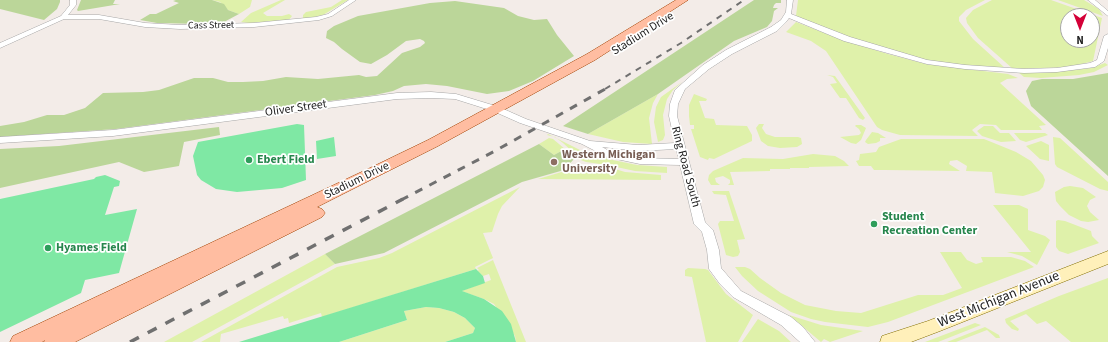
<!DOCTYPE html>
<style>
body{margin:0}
#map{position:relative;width:1108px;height:342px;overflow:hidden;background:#f3ece8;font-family:"Source Sans 3",sans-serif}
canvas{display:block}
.north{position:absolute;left:1060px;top:8px;width:40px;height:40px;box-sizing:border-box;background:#fff;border:1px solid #a7a7a7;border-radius:50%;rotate:180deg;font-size:11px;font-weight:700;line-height:16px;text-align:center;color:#222}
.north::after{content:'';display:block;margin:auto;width:14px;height:18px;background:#d40038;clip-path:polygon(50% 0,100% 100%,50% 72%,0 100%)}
</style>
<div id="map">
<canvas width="1108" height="342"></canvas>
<div class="north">N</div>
</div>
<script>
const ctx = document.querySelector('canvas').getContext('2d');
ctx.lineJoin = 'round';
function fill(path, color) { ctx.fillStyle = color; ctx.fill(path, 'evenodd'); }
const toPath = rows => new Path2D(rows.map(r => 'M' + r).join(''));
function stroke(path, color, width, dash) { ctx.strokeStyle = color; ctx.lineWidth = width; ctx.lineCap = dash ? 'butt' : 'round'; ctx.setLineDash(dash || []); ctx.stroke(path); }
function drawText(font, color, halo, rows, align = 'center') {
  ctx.font = font + ' "Source Sans 3",sans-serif'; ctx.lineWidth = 3.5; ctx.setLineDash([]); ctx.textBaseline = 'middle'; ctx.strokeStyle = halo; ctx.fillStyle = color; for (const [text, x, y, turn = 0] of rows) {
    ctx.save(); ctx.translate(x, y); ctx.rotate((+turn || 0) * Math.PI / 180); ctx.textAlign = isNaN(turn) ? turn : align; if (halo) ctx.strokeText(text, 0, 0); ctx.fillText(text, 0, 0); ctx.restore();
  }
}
const grass = toPath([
 [212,0,252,0,250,7,239,14,228,10,220,2],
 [281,0,285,0,263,13,267,16,282,16,289,14,292,16,289,20,249,23,241,22,251,13],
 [342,0,348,0,323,15,306,19,303,18,303,15,306,12,331,7],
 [798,0,985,0,966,10,959,17,959,21,973,39,1005,68,959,65,925,60,849,38,796,16],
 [992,0,1051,0,1102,18,1093,61,1071,67,1013,69,978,38,967,23,966,18,973,10],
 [1068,16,1092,16,1092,40,1068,40],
 [1058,0,1084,0,1099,9,1103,16],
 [796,22,840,39,888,54,926,64,1008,74,1018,78,1007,79,1000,83,1046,125,1039,126,1042,130,1001,130,996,125,980,124,972,130,978,136,900,135,882,130,877,127,826,51,811,41,786,32],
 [1105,63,1108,65,1094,72,1079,75,1041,78,1024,77,1018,72,1074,70,1091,68],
 [827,75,835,76,865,118,863,120,859,118,846,98,840,98,830,84,837,83,833,77],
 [682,82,673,90,667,99,663,115,665,135,663,140,658,142,654,122,656,107,661,97],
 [658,94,653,103,649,118,652,144,623,142,588,134],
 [694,94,707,99,706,101,699,101,705,118,714,119,716,125,747,126,752,135,752,141,714,159,709,158,708,160,700,157,691,129,694,129,694,125,690,125,689,116,689,105],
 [759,124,764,124,762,128,766,134,775,137,798,137,801,138,802,144,797,147,780,148,768,146,761,141,758,133,756,128],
 [856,125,861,125,866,128,861,140,856,144,851,143,842,138,840,137,859,135,861,133,859,129,855,126],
 [984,126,993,126,1000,133,1009,133,1016,141,1001,142,982,136,977,131],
 [872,132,878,133,886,138,880,138,880,141,876,143,868,144,865,142,866,140],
 [1014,133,1045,133,1048,135,1026,142,1020,140],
 [548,134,580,150,608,159,637,165,667,167,667,173,635,171,607,165,586,162,578,159,575,154,563,143,555,137,547,135],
 [1053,137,1060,138,1108,182,1108,191,1100,189,1057,167,1055,164],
 [549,138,553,139,565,149,554,155,539,144],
 [901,139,984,139,1016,152,1031,161,1043,175,1045,180,1043,187,1039,191,1023,196,995,193,992,172,966,171,967,166,957,160,950,161,949,164,960,171,885,170,874,170,871,166,859,166,856,161,859,160,860,154,876,152,879,147],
 [1041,141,1049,145,1049,161,1040,159,1026,146],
 [813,154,835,156,844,161,849,166,809,167,809,168,790,168,790,169,770,169,770,171,730,172,734,185,728,185,730,183,730,180,723,176,715,178,716,182,720,185,711,185,708,180,709,175,713,171,743,158,783,159],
 [586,165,609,167,625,172,661,175,661,180,538,179,565,171,579,166],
 [1070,186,1083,188,1096,197,1090,200,1087,206,1090,212,1099,220,1088,222,1081,221,1069,215,1060,206,1056,201,1055,192,1064,187],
 [520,187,502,206,498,214,492,232,483,233,493,258,475,267,476,269,322,317,321,313,289,323,288,318,284,319,283,316,221,334,220,342,201,342,337,267,379,258,392,253],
 [712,191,729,191,745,239,737,240,740,252,738,256,733,257,726,255,718,224,720,221,734,221,726,195,714,194],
 [993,205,1019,205,1028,209,1028,230,1045,236,1050,240,1037,265,1022,256,1007,252,1031,252],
 [1058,220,1065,221,1091,231,1092,236,1099,243,1068,254,1059,251,1056,247,1056,221],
 [940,252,961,252,967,260,976,264,983,262,981,257,1011,257,1025,261,1034,267,888,322,868,327,825,322,811,319,791,312,758,291,742,276,735,267,745,267,750,269,760,278,781,293,805,305,836,311,861,313,918,295,943,295,962,288],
 [325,254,335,264,192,342,164,342],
 [493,260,526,342,516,342,515,336,494,304,484,299,461,291,491,280,489,274,483,276,477,271,479,270,477,268],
 [688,268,705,269,708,270,726,294,753,315,738,342,706,342,692,277,685,276,685,270],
 [1108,278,1108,342,1071,342,1046,321,1037,324,1026,314,1010,321,1019,329,1018,331,1012,329,1006,323,1005,319,1059,296],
 [426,307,439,308,454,312,465,318,475,328,474,331,473,333,445,342,339,342,407,320,404,311],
 [789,315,821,325,863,331,830,342,824,339,821,342],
 [758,319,779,331,791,342,742,342],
 [975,323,981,325,938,342,925,342],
 [985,327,999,335,1000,338,996,338,987,330,956,342,947,342]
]);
const forest = toPath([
 [0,0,60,0,60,2,57,9,44,20,0,9],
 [81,0,115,0,113,4,120,4,78,11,77,10],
 [176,0,212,0,224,4,228,10,239,14,224,22,202,24,157,23,140,20,150,14,156,14,179,3,173,1],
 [754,0,781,0,781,3,776,3,774,5,773,8,778,8,774,11,772,21,767,27,734,41,658,94,588,134,563,126],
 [455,1,504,8,518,16,534,20,547,19,557,35,574,56,533,81,509,91,487,94,447,86,426,84,404,86,393,91,375,95,116,129,0,137,0,126,24,122,47,115,64,115,85,108,103,93,143,92,159,90,194,78,213,78,228,82,243,82,263,81,286,77,318,79,359,75,366,77,377,76,402,53,420,47,425,43,424,41,420,39,406,41,387,55,371,64,360,62,342,49,334,42,326,38,327,31,334,26,358,16,430,3],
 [1108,73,1108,176,1031,106,1026,91,1032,81,1042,79,1073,79],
 [219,127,220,135,184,142,179,166,144,172,119,162,0,188,0,149,59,146],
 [539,144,554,155,565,149,573,156,574,159,564,170,522,182,384,253,335,264,325,254]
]);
const pitch = toPath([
 [297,124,304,125,306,180,282,188,237,192,216,189,201,180,197,175,193,156,198,142],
 [334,137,336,156,317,159,316,141],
 [105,175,120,181,119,186,114,187,105,215,137,209,119,273,85,280,81,293,0,332,0,199,94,179,96,177],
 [476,269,483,276,485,283,462,291,484,299,502,311,511,324,516,342,445,342,473,333,475,328,465,318,454,312,439,308,426,307,404,311,407,320,339,342,239,342]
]);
const street = toPath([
 [70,0,76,0,76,5,68,15,99,15,145,23,180,25,254,23,316,17,328,14,349,0,356,0,332,16,319,20,254,27,180,29,145,27,99,19,64,19,0,48,0,43,61,16,70,5,70,0],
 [787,0,793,0,791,14,850,37,927,60,965,65,1024,69,1057,68,1090,63,1097,60,1104,36,1108,34,1108,48,1104,61,1095,67,1057,72,1024,73,965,69,927,64,844,41,789,18,786,22,777,31,732,54,709,69,685,89,678,104,677,116,705,222,713,230,719,250,721,268,741,291,791,317,803,327,815,342,800,342,781,325,733,297,720,284,709,269,707,250,702,232,694,224,680,165,640,164,607,157,582,144,520,123,493,111,455,99,431,98,397,99,113,136,0,143,0,137,113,130,397,93,431,92,456,94,499,107,526,119,590,141,638,145,675,143,669,116,670,104,675,90,703,65,726,50,771,27,781,20,786,12,787,0],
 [602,147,638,151,676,149,679,159,640,158,613,153,602,147],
 [1088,0,1095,0,1108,11,1108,16,1088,0]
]);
const secondary = toPath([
 [1108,251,1108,264,940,331,911,342,880,342,882,336,928,321,1108,251]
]);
const primary = toPath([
 [676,0,688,0,595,60,438,146,317,207,322,209,325,213,322,217,75,342,44,342,45,340,42,342,10,342,13,336,370,168,428,140,587,54,676,0]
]);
const railFar2 = toPath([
 [605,89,681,43,744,0]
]);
const railFar1 = toPath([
 [401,200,495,151,607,88]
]);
const rail = toPath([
 [130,342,403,199]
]);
const markers = [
 [249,160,4,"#2e9e5b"],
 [554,162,4,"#8d6e63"],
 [874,224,4,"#2e9e5b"],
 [48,248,4,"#2e9e5b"]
];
const farStreetnames = [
 ["Cass Street",211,26,-1]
];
const streetNames = [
 ["Stadium Drive",643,34,-32],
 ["Oliver Street",296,109,-8],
 ["Ring Road South",685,167,75],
 ["Stadium Drive",357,181,-26]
];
const educationNames = [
 ["Western Michigan",562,155],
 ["University",562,169]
];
const leisureNames = [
 ["Ebert Field",257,160],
 ["Student",882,217],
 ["Recreation Center",882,231],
 ["Hyames Field",56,248]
];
const nearStreetnames = [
 ["West Michigan Avenue",999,300,-22]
];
fill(grass, '#dff1aa');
fill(forest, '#bbd699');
fill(pitch, '#7fe8a4');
stroke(street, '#a6a6a6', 1);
stroke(secondary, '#826e00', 1);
stroke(primary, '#a04100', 1);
fill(street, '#fff');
fill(secondary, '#fff0ba');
fill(primary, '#ffbda1');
stroke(railFar2, '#707070', 2, [6, 6]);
stroke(railFar1, '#707070', 3, [8, 8]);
stroke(rail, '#707070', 3.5, [10, 10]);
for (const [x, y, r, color] of markers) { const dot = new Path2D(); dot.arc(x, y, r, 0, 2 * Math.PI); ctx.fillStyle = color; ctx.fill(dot); stroke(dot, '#fff', 1.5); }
drawText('10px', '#222', '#fff', farStreetnames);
drawText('12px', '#222', '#fff', streetNames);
drawText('bold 12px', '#785e54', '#fff', educationNames, 'left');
drawText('bold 12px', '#27864d', '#fff', leisureNames, 'left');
drawText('14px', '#222', '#fff', nearStreetnames);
</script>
